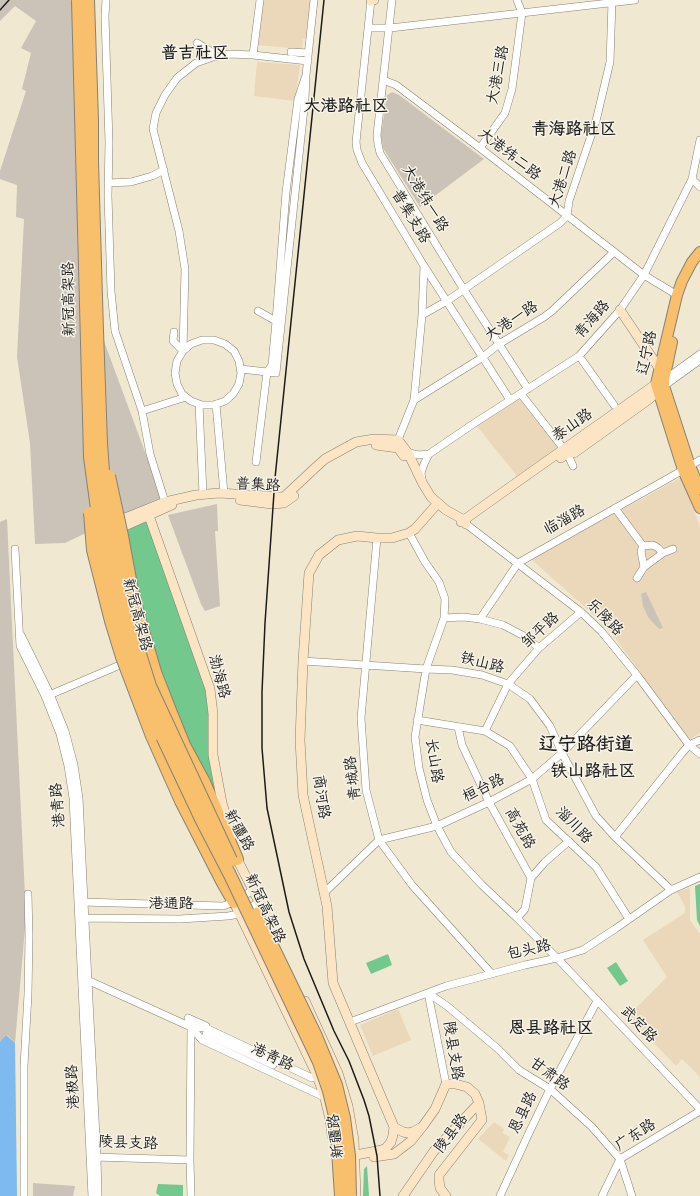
<!DOCTYPE html>
<meta charset="utf-8">
<style>
body{margin:0}
canvas{display:block;background:#f0e8d0}
</style>
<canvas width="700" height="1196"></canvas>
<script>
const ctx = document.querySelector('canvas').getContext('2d');
ctx.lineJoin = 'round';
function fill(path, color) { ctx.fillStyle = color; ctx.fill(path, 'evenodd'); }
const toPath = rows => new Path2D(rows.map(r => 'M' + r).join(''));
function stroke(path, color, width, dash) { ctx.strokeStyle = color; ctx.lineWidth = width; ctx.lineCap = dash ? 'butt' : 'round'; ctx.setLineDash(dash || []); ctx.stroke(path); }
function drawText(font, color, halo, rows, align = 'center') {
  ctx.font = font + ' "Architects Daughter","LXGW WenKai TC",sans-serif'; ctx.lineWidth = 3; ctx.setLineDash([]); ctx.textBaseline = 'middle'; ctx.strokeStyle = halo; ctx.fillStyle = color; for (const [text, x, y, turn = 0] of rows) {
    ctx.save(); ctx.translate(x, y); ctx.rotate((+turn || 0) * Math.PI / 180); ctx.textAlign = isNaN(turn) ? turn : align; if (halo) ctx.strokeText(text, 0, 0); ctx.fillText(text, 0, 0); ctx.restore();
  }
}
const built = toPath([
 [262,0,312,0,308,39,303,39,302,49,257,45],
 [257,62,300,65,295,101,254,96],
 [519,398,558,448,517,476,477,426],
 [682,477,700,527,700,733,690,739,606,626,531,559],
 [690,888,690,920,700,934,700,1077,682,1059,676,1066,628,1016,667,977,643,940,685,913,685,906,677,892],
 [398,1009,411,1040,373,1056,360,1025],
 [494,1122,504,1129,502,1133,510,1137,503,1152,509,1155,506,1161,478,1139]
]);
const industrial = toPath([
 [0,0,82,0,90,283,105,344,162,498,151,502,65,543,35,544,30,443,17,357,24,219,16,217,17,185,0,179,0,171,26,91,22,89,31,53,21,48,36,21,15,6,0,21],
 [392,92,399,95,484,159,420,207,383,148,381,135,387,95],
 [217,504,218,531,215,531,220,606,205,611,201,604,168,515],
 [7,519,26,917,15,1043,7,1035,0,1042,0,522],
 [646,592,663,628,659,629,648,617,643,606,641,594],
 [33,1183,75,1186,73,1196,33,1196]
]);
const green = toPath([
 [145,522,149,523,206,682,222,809,197,762,159,677,125,536,128,530,134,526],
 [700,884,700,926,697,920,695,886],
 [388,954,392,965,371,974,366,963],
 [616,962,628,981,620,986,607,968],
 [367,1166,369,1196,363,1196,364,1169],
 [158,1184,183,1185,183,1196,160,1196,156,1193]
]);
const water = toPath([
 [6,1035,15,1043,17,1196,0,1196,0,1042]
]);
const street = toPath([
 [106,0,105,16,109,142,108,196,111,291,115,331,142,411,150,454,165,502],
 [371,0,356,142,357,150,362,163,424,266,510,400],
 [392,0,377,135,378,144,380,153,464,290,528,389],
 [368,28,390,28,635,0],
 [197,43,212,52,213,57],
 [291,52,308,53],
 [253,55,260,0],
 [383,80,396,85,480,148,644,275,677,295],
 [480,148,505,113,512,89,522,13,517,0],
 [692,179,700,187],
 [108,183,131,182,152,176,164,170],
 [422,315,447,301,560,223,567,216,569,201,596,121,610,62,612,2],
 [276,321,286,192,298,99,306,75,314,0],
 [174,332,173,341,183,351],
 [183,351,191,344,202,340,214,340,225,344,234,351,239,361,241,373,239,384,233,394,225,401,214,405,202,405,191,401,182,394,177,384,175,373,177,361,183,351,185,269,179,231,153,129,156,113,165,95,177,78,196,63,213,57,230,54,253,55,308,61],
 [582,360,614,405],
 [241,369,267,372,272,365,276,321,258,311],
 [664,380,700,354],
 [664,386,700,360],
 [521,394,567,453,573,466],
 [414,400,483,357,499,344,544,317,552,311,614,252],
 [199,404,203,494],
 [216,404,224,493],
 [142,411,186,397],
 [398,444,398,440,414,400,422,315,424,266],
 [406,452,418,455,429,454,473,424,579,356,620,310,644,275,692,179,700,140],
 [256,462,267,372,276,373,305,99,306,75],
 [690,466,700,460],
 [422,479,421,473,424,464,429,454],
 [615,508,643,546],
 [466,524,581,612,601,631,637,675,689,745,700,754],
 [409,533,425,562,439,582,445,599,444,618,426,669,415,737,419,768,427,800,437,826,451,852,482,885,517,918,557,958,700,1109],
 [377,538,361,718,366,790,379,840,412,885,491,973],
 [15,549,20,646,45,696,60,734,68,766,73,798,92,1196],
 [644,567,641,551,643,546,653,545,658,548,663,553],
 [637,578,644,567,663,553,673,549],
 [444,618,463,617,480,619,503,625,524,636,539,648],
 [480,619,518,563,683,470],
 [21,635,50,694,65,731,74,765,79,798,84,902,97,1157,98,1196],
 [303,661,426,669,452,670,482,675,508,684,530,699,550,726,562,753,596,816,615,837,671,890],
 [47,696,127,662],
 [417,720,485,731,510,746,532,779,546,820,596,867,629,919],
 [458,727,462,745,489,802,531,878],
 [485,731,508,684,539,648,581,612],
 [615,837,682,753,689,745,700,740],
 [324,893,379,840,437,826,489,802,532,779,562,753,637,675],
 [81,902,223,906,234,902,253,890],
 [81,918,180,919,228,916,240,914,259,902],
 [517,918,525,909,531,878,545,862,569,841],
 [85,979,191,1027,190,1160,191,1196],
 [428,993,447,1006,497,1048,519,1070,550,1089,592,1127,620,1159,632,1196],
 [428,993,446,1084],
 [188,1018,206,1026],
 [350,1022,446,986,525,965,557,958,583,950,615,929,671,890,700,877],
 [206,1034,273,1065],
 [317,1077,312,1078,206,1028,191,1027,202,1040,324,1097],
 [94,1157,190,1160],
 [24,1196,24,1066,28,994,29,936,28,894],
 [500,1196,528,1135,550,1089,597,1001],
 [602,1196,620,1159,700,1111]
]);
const secondary = toPath([
 [371,1,374,0],
 [376,445,398,448,404,456],
 [561,458,567,453,574,453,648,400,663,387],
 [240,500,272,504,284,503,294,496],
 [147,510,210,689,213,714,213,755,222,803,232,836],
 [461,522,513,485,656,384,664,380,659,368,620,310],
 [113,523,165,502,196,495,219,493,281,497,285,496,315,468,325,459,356,442,374,439,398,440,408,453,423,484,431,497,446,510,464,520,466,524],
 [116,530,172,505],
 [234,853,259,902,270,930],
 [232,898,315,1071,324,1095,330,1119,332,1136],
 [305,1001,338,1073,348,1106,354,1140,356,1196],
 [394,1127,403,1132,408,1133,413,1132,420,1128],
 [345,1157,382,1150,386,1148,391,1142,393,1135,394,1127,333,983,327,906,303,795,300,740,303,661,309,573,319,555,338,540,357,536,377,538,392,538,409,533,415,529,438,503],
 [374,1157,394,1154,411,1141,423,1126,435,1109,446,1084,455,1084,467,1087,475,1094,479,1103,482,1120,439,1175,439,1180,440,1188,446,1196],
 [403,1196,434,1151,479,1103]
]);
const primary = toPath([
 [700,252,692,262,682,281,677,295,656,384,683,470,700,508],
 [672,342,664,380,664,386,690,466,700,489]
]);
const highway = toPath([
 [138,614,155,672,171,713,184,745,204,782,237,859],
 [152,736,181,801,222,881,234,902]
]);
const rail = toPath([
 [324,0,275,478,265,623,262,692,262,748,267,808,289,912,304,959,334,1031,349,1061,364,1100,369,1116,377,1156,380,1196],
 [0,10,9,0]
]);
const highwayBridge = toPath([
 [78,0,90,457,100,531,113,594,134,667,160,732,201,819,230,875,319,1062,329,1091,336,1120,341,1196],
 [88,0,92,120,92,162,97,331,101,443,105,500,113,549,122,596,150,686,231,860],
 [109,476,122,536,131,585,138,614],
 [90,513,93,550,111,621,122,657,152,736],
 [257,914,315,1034,336,1085,344,1118,349,1156,350,1196]
]);
const streetNames = [
 ["大港三路",499,75,-79],
 ["大港纬二路",509,155,38],
 ["大港二路",564,179,-72],
 ["大港纬一路",424,199,59],
 ["普集支路",410,217,59],
 ["新冠高架路",70,299,-91],
 ["青海路",593,320,-49],
 ["大港一路",512,322,-33],
 ["辽宁路",648,353,-78],
 ["泰山路",573,426,-35],
 ["普集路",258,486,3],
 ["临淄路",565,521,-29],
 ["新冠高架路",136,615,75],
 ["乐陵路",604,618,46],
 ["邹平路",541,631,-43],
 ["铁山路",482,664,14],
 ["渤海路",218,677,75],
 ["长山路",433,761,81],
 ["青城路",354,778,-97],
 ["桓台路",484,789,-26],
 ["商河路",320,797,82],
 ["港青路",59,805,-95],
 ["淄川路",573,826,46],
 ["高苑路",519,829,61],
 ["新疆路",238,831,61],
 ["港通路",171,905],
 ["新冠高架路",264,909,65],
 ["包头路",529,951,-13],
 ["武定路",638,1025,46],
 ["陵县支路",452,1051,81],
 ["港青路",272,1058,25],
 ["甘肃路",549,1075,36],
 ["港极路",74,1087,-93],
 ["恩县路",524,1113,-64],
 ["陵县路",452,1134,-53],
 ["新疆路",337,1136,-97],
 ["广东路",636,1136,-33],
 ["陵县支路",128,1144,2]
];
const quarterNames = [
 ["普吉社区",195,54],
 ["大港路社区",346,107],
 ["青海路社区",574,130],
 ["铁山路社区",593,772],
 ["恩县路社区",551,1029]
];
const districtNames = [
 ["辽宁路街道",586,746]
];
fill(built, '#ebd8ba');
fill(industrial, '#cbc3b8');
fill(green, '#72c88d');
fill(water, '#7eb9f0');
stroke(street, '#868276', 8);
stroke(secondary, '#868276', 10);
stroke(primary, '#868276', 12);
stroke(highway, '#868276', 14);
stroke(street, '#fff', 7);
stroke(secondary, '#fce5c4', 9);
stroke(primary, '#f8bf6c', 10);
stroke(highway, '#f8bf6c', 12);
stroke(rail, '#1c1c1c', 1.5);
stroke(highwayBridge, '#868276', 14, []);
stroke(highwayBridge, '#f8bf6c', 12);
drawText('15px', '#1c1c1c', '#f7f3e8', streetNames);
drawText('bold 17px', '#1c1c1c', '#f7f3e8', quarterNames);
drawText('bold 19px', '#1c1c1c', '#f7f3e8', districtNames);
</script>
